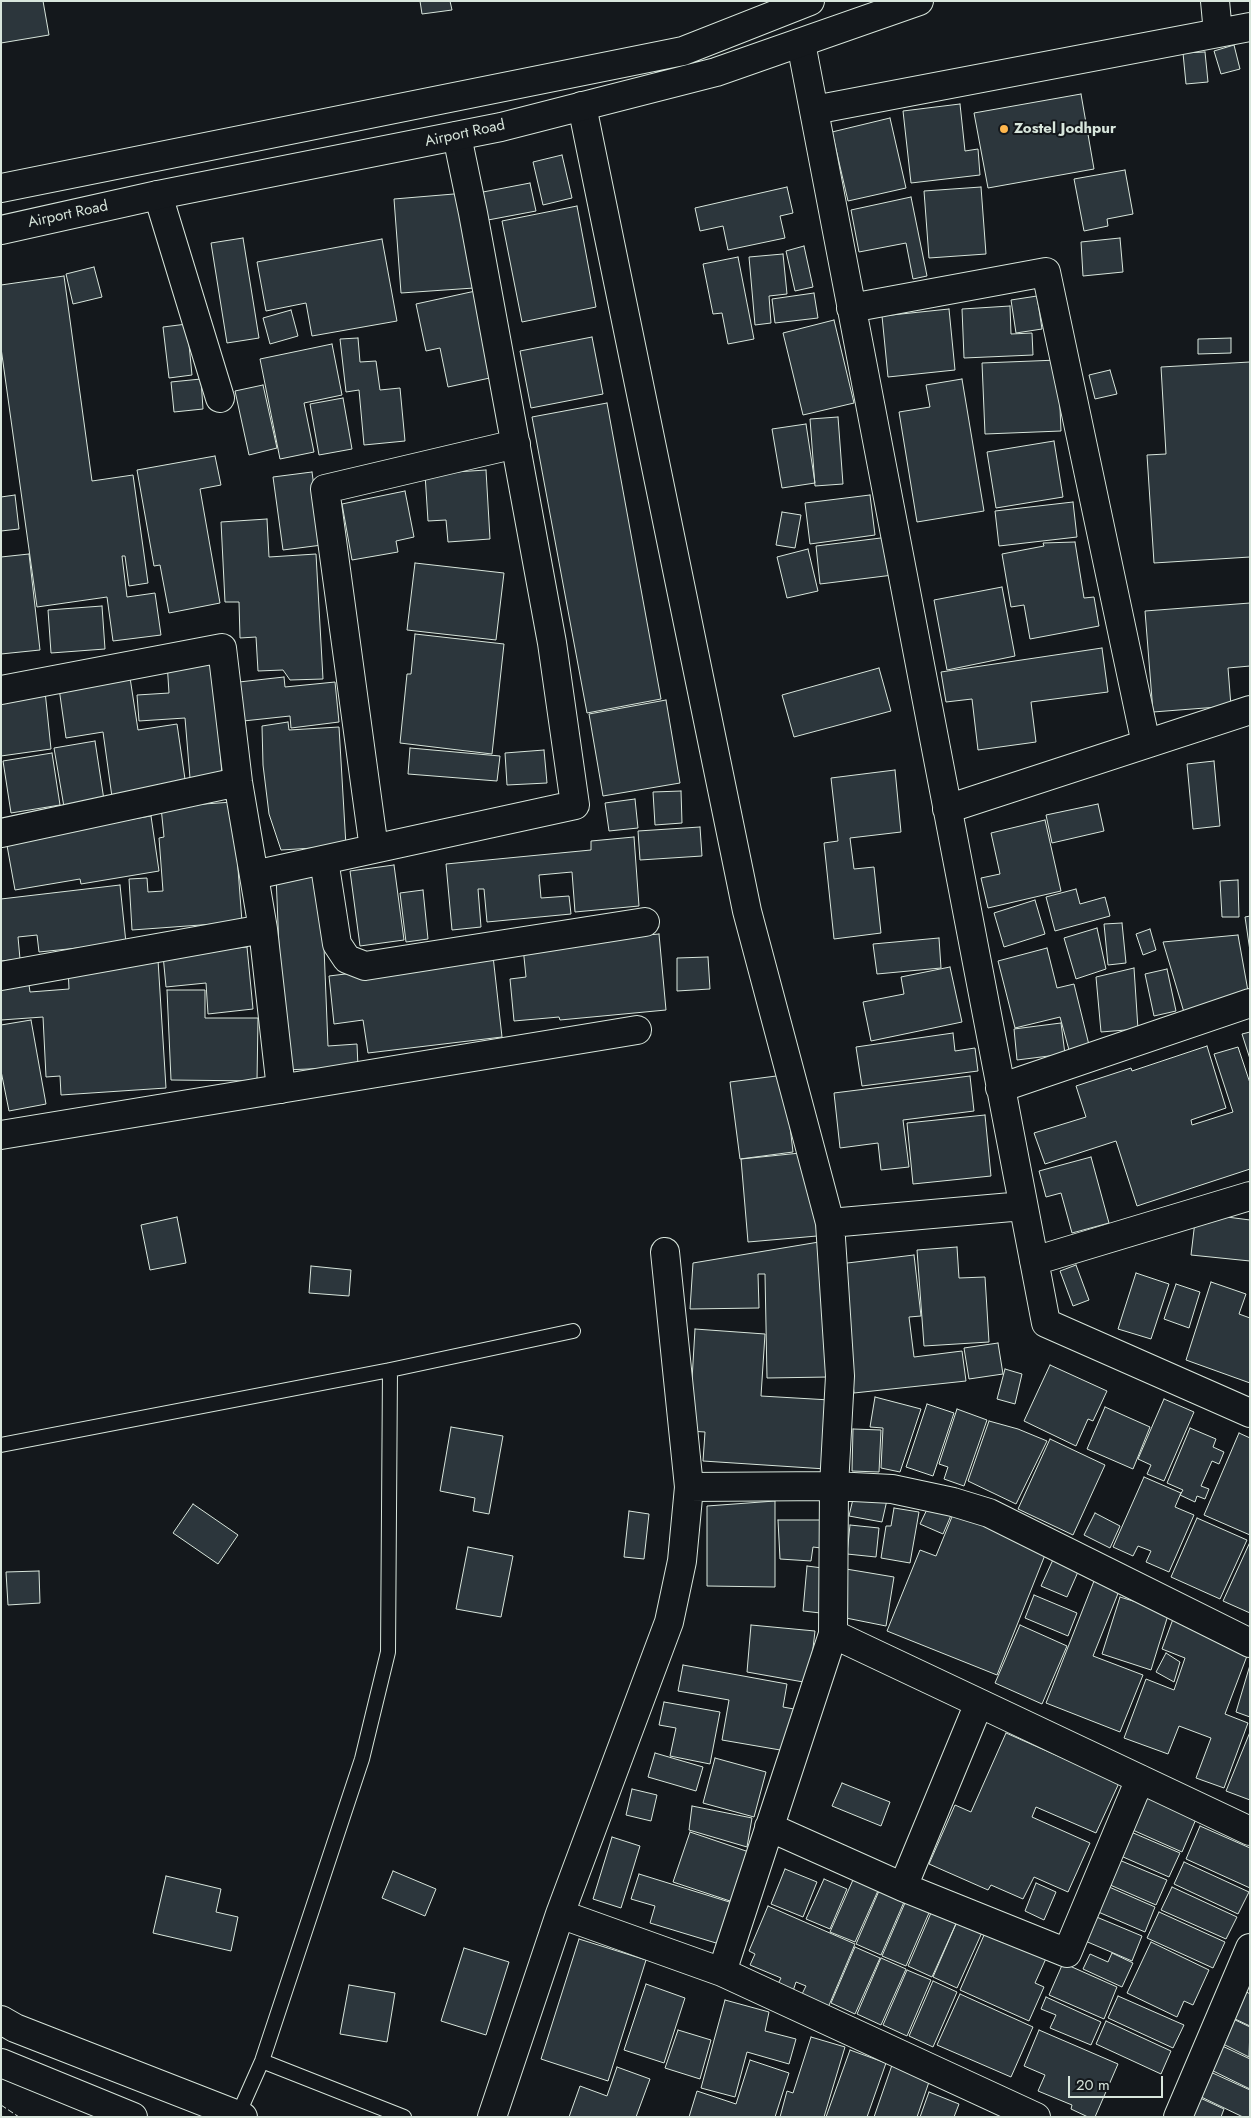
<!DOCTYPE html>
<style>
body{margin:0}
#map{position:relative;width:1251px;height:2118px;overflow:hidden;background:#14181c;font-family:Jost,sans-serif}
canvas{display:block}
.frame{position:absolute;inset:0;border:2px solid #d8e6dc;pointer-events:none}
.scale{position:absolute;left:1068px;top:2076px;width:95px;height:22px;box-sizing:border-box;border:2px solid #d8e6dc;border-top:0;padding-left:6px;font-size:15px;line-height:18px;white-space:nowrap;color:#d8e6dc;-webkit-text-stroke:4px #14181c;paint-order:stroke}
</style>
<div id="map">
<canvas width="1251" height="2118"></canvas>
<div class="frame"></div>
<div class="scale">20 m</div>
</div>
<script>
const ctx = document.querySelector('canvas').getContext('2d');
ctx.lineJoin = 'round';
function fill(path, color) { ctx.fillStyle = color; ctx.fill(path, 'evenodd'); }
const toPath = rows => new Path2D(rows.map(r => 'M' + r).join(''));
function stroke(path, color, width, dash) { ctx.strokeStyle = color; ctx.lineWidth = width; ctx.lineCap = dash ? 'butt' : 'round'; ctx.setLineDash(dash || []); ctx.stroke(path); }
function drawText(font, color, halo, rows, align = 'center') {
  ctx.font = font + ' Jost,sans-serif'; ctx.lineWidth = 4; ctx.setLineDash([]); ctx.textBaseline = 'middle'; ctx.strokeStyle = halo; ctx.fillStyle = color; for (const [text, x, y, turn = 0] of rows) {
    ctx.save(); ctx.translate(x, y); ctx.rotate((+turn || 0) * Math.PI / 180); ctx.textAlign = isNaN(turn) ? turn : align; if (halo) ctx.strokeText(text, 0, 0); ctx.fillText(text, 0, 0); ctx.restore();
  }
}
const building = toPath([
 [1,1,43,1,49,35,1,43,1,1],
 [420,1,450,1,452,10,422,14,420,1],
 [1234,45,1240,69,1221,74,1214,51,1234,45],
 [1205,52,1208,82,1186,84,1183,53,1205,52],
 [1081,94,1094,169,988,188,974,113,1081,94],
 [960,104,965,151,978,149,980,175,911,183,903,111,960,104],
 [890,118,906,188,848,201,832,132,890,118],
 [562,155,572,198,543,205,533,162,562,155],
 [1125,170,1133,214,1107,219,1108,226,1084,231,1074,179,1125,170],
 [530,183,536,211,488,220,483,192,530,183],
 [787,187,793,213,780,216,785,238,728,250,723,226,700,231,695,208,787,187],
 [981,187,986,254,929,258,924,191,981,187],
 [466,193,474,288,401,293,394,199,466,193],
 [911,197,927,276,913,279,906,243,859,252,851,210,911,197],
 [577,206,596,307,522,322,502,221,577,206],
 [243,238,259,338,227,343,211,243,243,238],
 [1120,238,1123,272,1083,276,1081,242,1120,238],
 [382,239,397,321,312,336,306,303,266,311,257,262,382,239],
 [804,246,813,287,795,291,786,251,804,246],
 [783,254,787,294,769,296,771,323,755,325,749,257,783,254],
 [738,257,754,339,728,344,722,313,713,314,703,264,738,257],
 [94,267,102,297,73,304,66,274,94,267],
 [64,276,92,481,133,475,148,583,129,586,125,556,122,556,127,597,155,593,161,635,113,641,107,597,37,607,1,348,1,285,64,276],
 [480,290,499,376,448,387,440,348,426,351,416,304,480,290],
 [814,293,818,318,775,323,772,299,814,293],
 [1037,296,1042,329,1016,333,1011,300,1037,296],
 [1010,306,1011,334,1032,333,1033,355,964,358,962,309,1010,306],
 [949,309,955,370,888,377,882,316,949,309],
 [291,310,298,336,270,344,263,318,291,310],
 [834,320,854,403,803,415,783,333,834,320],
 [187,324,192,375,169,378,163,327,187,324],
 [592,337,603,394,531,408,520,351,592,337],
 [358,338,360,362,376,361,380,390,400,388,405,441,364,445,359,390,346,392,340,339,358,338],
 [1231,338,1231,353,1198,354,1198,339,1231,338],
 [332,344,342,395,304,403,314,452,280,459,260,359,332,344],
 [1058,360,1061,431,985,434,982,363,1058,360],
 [1250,362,1250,557,1154,563,1147,455,1166,454,1161,367,1250,362],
 [1110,370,1117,394,1095,399,1089,375,1110,370],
 [201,379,203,409,174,412,171,382,201,379],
 [962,379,984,511,917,522,899,412,930,407,926,385,962,379],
 [263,385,277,448,249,455,235,391,263,385],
 [343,398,352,449,319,455,310,404,343,398],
 [607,403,661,699,587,713,532,417,607,403],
 [838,417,843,484,815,486,810,419,838,417],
 [806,424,815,483,782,488,772,429,806,424],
 [1054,441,1063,497,996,508,987,452,1054,441],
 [215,456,221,485,200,489,220,603,169,613,160,565,154,566,137,470,215,456],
 [486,470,490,539,448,542,446,520,428,521,425,474,486,470],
 [312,472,322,545,283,550,273,477,312,472],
 [405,491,414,537,396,541,398,552,352,560,342,504,405,491],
 [15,495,19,529,1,531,1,497,15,495],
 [870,495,875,535,810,544,805,503,870,495],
 [1073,502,1077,537,999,546,995,511,1073,502],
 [782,512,801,515,795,548,776,545,782,512],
 [267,519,269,557,316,554,323,679,290,680,283,670,258,671,256,637,240,638,239,602,225,602,221,522,267,519],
 [889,537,893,575,820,584,816,546,889,537],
 [1075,542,1084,598,1094,597,1099,626,1030,639,1024,605,1011,607,1002,554,1044,546,1043,543,1075,542],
 [808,549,818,591,787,598,777,557,808,549],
 [29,554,40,650,1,654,1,557,29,554],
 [415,563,504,573,496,640,407,630,415,563],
 [1002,587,1015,656,947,670,934,600,1002,587],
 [1250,603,1250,666,1228,668,1231,706,1153,712,1145,611,1250,603],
 [102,606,105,649,51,653,48,610,102,606],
 [415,634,504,644,492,754,400,743,407,674,411,674,415,634],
 [1102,648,1108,692,1031,702,1036,742,978,750,972,699,946,702,941,672,1102,648],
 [213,658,222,775,190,778,185,718,139,721,137,695,169,693,167,662,213,658],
 [879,668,891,711,794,737,782,695,879,668],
 [129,671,138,730,177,724,186,786,112,797,103,732,66,738,58,681,129,671],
 [284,677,285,687,335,682,339,722,291,728,290,716,234,722,230,683,284,677],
 [45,691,51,749,1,756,1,694,45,691],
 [666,700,680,783,603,796,589,714,666,700],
 [288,722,289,730,339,727,346,846,281,850,269,814,263,765,262,726,288,722],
 [95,741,104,800,64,807,54,748,95,741],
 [410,748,500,756,497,781,408,774,410,748],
 [544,750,547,783,507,785,505,753,544,750],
 [52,753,60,805,11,813,3,761,52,753],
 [1214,761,1220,826,1193,829,1187,764,1214,761],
 [895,770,901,832,850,838,854,869,874,867,881,933,834,939,824,843,838,841,831,778,895,770],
 [681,791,682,823,655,825,653,792,681,791],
 [635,799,638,828,609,831,605,803,635,799],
 [233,802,242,922,132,930,129,879,147,878,148,892,163,891,159,838,164,837,161,807,233,802],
 [1098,804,1104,831,1052,843,1046,815,1098,804],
 [151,816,159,871,81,884,80,879,15,890,6,840,151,816],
 [1045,820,1061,891,988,908,981,878,1000,874,991,833,1045,820],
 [700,827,702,856,640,860,638,831,700,827],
 [634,837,639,906,575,912,572,872,539,875,541,898,569,896,571,914,487,922,484,889,478,889,481,927,452,930,446,864,591,850,591,841,634,837],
 [394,865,404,940,360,946,350,871,394,865],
 [321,873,328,1046,357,1044,358,1067,284,1070,276,875,321,873],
 [1238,880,1239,917,1222,917,1220,881,1238,880],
 [120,885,126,943,39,952,37,935,18,937,20,959,1,961,1,899,120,885],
 [1076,889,1080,904,1105,897,1110,916,1055,931,1046,897,1076,889],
 [423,890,428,939,406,942,400,893,423,890],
 [1035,900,1045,934,1004,947,994,913,1035,900],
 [1250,916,1250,951,1245,917,1250,916],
 [1122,923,1126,963,1108,965,1104,924,1122,923],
 [1097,928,1106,969,1076,979,1064,938,1097,928],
 [1150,929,1156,950,1143,955,1136,934,1150,929],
 [659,934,666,1010,560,1020,559,1017,514,1021,510,979,526,977,523,947,659,934],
 [1238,935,1248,991,1186,1019,1163,942,1238,935],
 [939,938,941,968,877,974,873,944,939,938],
 [247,947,253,1009,208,1014,206,983,166,987,163,955,247,947],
 [1047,948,1057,988,1074,984,1089,1045,1069,1050,1060,1017,1015,1028,998,961,1047,948],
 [493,956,502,1037,368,1053,363,1020,334,1024,329,976,493,956],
 [708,957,710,989,677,991,677,958,708,957],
 [158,960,166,1088,61,1095,60,1076,46,1077,43,1017,1,1020,1,987,29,985,30,992,69,989,68,967,158,960],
 [950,967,962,1022,871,1041,863,1002,904,994,901,977,950,967],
 [1134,968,1138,1029,1101,1032,1096,977,1134,968],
 [1167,969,1176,1011,1154,1016,1145,974,1167,969],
 [167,990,205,990,205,1018,258,1018,257,1081,171,1080,167,990],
 [31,1020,46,1104,9,1111,1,1071,1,1025,31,1020],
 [1061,1023,1065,1054,1017,1060,1014,1029,1061,1023],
 [1250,1032,1250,1059,1242,1034,1250,1032],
 [953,1033,955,1051,975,1048,978,1071,862,1086,856,1047,953,1033],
 [1207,1046,1226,1108,1191,1120,1192,1125,1233,1112,1214,1054,1238,1047,1250,1083,1250,1169,1137,1206,1116,1141,1045,1164,1034,1133,1086,1117,1076,1086,1131,1068,1132,1071,1207,1046],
 [784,1075,793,1152,740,1159,730,1082,784,1075],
 [970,1076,974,1111,903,1120,909,1167,881,1170,878,1143,840,1148,834,1093,970,1076],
 [985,1115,991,1176,913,1184,907,1123,985,1115],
 [810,1152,817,1236,748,1242,741,1159,810,1152],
 [1091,1157,1109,1223,1072,1233,1061,1193,1046,1197,1039,1171,1091,1157],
 [1196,1213,1250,1220,1250,1261,1191,1255,1196,1213],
 [177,1217,186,1263,150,1270,141,1225,177,1217],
 [825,1241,829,1377,767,1378,765,1274,758,1274,759,1308,690,1309,693,1263,825,1241],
 [957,1247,959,1278,985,1277,989,1342,924,1346,917,1250,957,1247],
 [914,1255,921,1316,909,1317,914,1357,962,1351,966,1381,854,1393,839,1264,914,1255],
 [1076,1265,1089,1300,1073,1306,1060,1271,1076,1265],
 [311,1266,351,1270,349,1296,309,1293,311,1266],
 [1136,1273,1169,1284,1151,1339,1118,1329,1136,1273],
 [1211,1282,1246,1294,1239,1314,1250,1318,1250,1383,1186,1360,1211,1282],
 [1176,1284,1200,1292,1189,1328,1164,1319,1176,1284],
 [695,1329,765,1334,761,1396,830,1400,826,1469,703,1461,705,1432,689,1431,695,1329],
 [998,1343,1003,1374,969,1379,964,1348,998,1343],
 [1050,1365,1107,1391,1093,1421,1088,1419,1076,1446,1024,1421,1050,1365],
 [1005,1369,1022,1374,1015,1404,997,1399,1005,1369],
 [875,1397,921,1409,900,1472,881,1468,883,1428,870,1427,875,1397],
 [1164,1399,1194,1412,1164,1481,1147,1474,1151,1465,1138,1459,1164,1399],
 [927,1404,954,1413,933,1476,906,1467,927,1404],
 [1105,1407,1150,1427,1133,1469,1087,1449,1105,1407],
 [957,1409,987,1420,964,1486,944,1479,948,1467,939,1464,957,1409],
 [989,1421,1018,1429,1047,1441,1016,1504,968,1481,989,1421],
 [451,1427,503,1436,489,1514,473,1511,475,1498,440,1491,451,1427],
 [1190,1428,1216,1439,1213,1447,1224,1452,1219,1464,1212,1461,1201,1486,1209,1489,1205,1499,1197,1496,1195,1502,1180,1495,1183,1490,1167,1483,1190,1428],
 [853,1429,881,1430,879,1472,852,1471,853,1429],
 [1239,1433,1250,1438,1250,1535,1204,1515,1239,1433],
 [1050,1439,1105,1465,1073,1535,1018,1509,1050,1439],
 [1144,1477,1181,1493,1175,1507,1194,1515,1169,1572,1146,1562,1151,1551,1138,1546,1133,1556,1113,1547,1144,1477],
 [853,1499,887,1500,882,1522,849,1516,853,1499],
 [775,1501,775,1587,707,1586,707,1506,775,1501],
 [931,1501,955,1506,943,1534,920,1524,931,1501],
 [193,1504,238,1535,218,1564,173,1533,193,1504],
 [956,1507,1049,1545,997,1675,887,1631,920,1550,936,1556,956,1507],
 [894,1508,919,1512,910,1563,881,1558,886,1526,891,1526,894,1508],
 [629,1511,649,1514,644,1559,624,1557,629,1511],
 [1095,1513,1120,1526,1110,1548,1084,1535,1095,1513],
 [1197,1518,1247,1540,1220,1599,1171,1577,1197,1518],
 [778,1520,829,1520,829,1549,813,1547,811,1561,780,1559,778,1520],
 [850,1525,879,1528,876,1557,847,1554,850,1525],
 [1250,1542,1250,1613,1223,1601,1250,1542],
 [468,1547,513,1556,501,1617,456,1609,468,1547],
 [1056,1553,1081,1565,1067,1597,1041,1586,1056,1553],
 [807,1566,830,1569,829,1614,803,1611,807,1566],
 [846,1569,894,1577,886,1626,841,1617,846,1569],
 [39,1571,40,1603,8,1605,6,1572,39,1571],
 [1094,1581,1119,1591,1093,1656,1143,1675,1120,1732,1046,1703,1094,1581],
 [1034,1595,1077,1613,1068,1636,1025,1618,1034,1595],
 [1120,1597,1169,1612,1151,1670,1102,1654,1120,1597],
 [1173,1619,1250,1648,1225,1714,1248,1723,1224,1788,1196,1778,1211,1738,1179,1726,1168,1754,1124,1738,1146,1679,1174,1690,1185,1658,1162,1649,1173,1619],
 [751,1625,815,1631,809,1683,747,1672,751,1625],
 [1020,1625,1067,1646,1042,1704,995,1683,1020,1625],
 [1166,1653,1180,1662,1174,1682,1156,1672,1166,1653],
 [683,1665,787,1684,783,1707,794,1709,786,1751,722,1740,729,1700,678,1691,683,1665],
 [1250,1665,1250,1717,1236,1712,1250,1665],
 [664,1702,720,1712,710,1764,670,1756,676,1728,659,1725,664,1702],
 [1250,1732,1250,1800,1226,1791,1250,1732],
 [1006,1733,1119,1783,1096,1833,1036,1807,1032,1817,1090,1843,1068,1892,1034,1877,1023,1899,991,1885,988,1890,929,1864,955,1805,971,1812,1006,1733],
 [655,1753,703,1767,696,1791,648,1777,655,1753],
 [715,1758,766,1772,754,1817,703,1803,715,1758],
 [842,1783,890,1802,881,1826,832,1806,842,1783],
 [632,1789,657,1795,651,1821,626,1815,632,1789],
 [1140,1794,1196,1819,1182,1852,1126,1827,1140,1794],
 [692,1806,752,1818,747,1847,689,1830,692,1806],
 [1200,1826,1250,1848,1250,1888,1186,1859,1200,1826],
 [1124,1829,1180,1853,1169,1877,1114,1853,1124,1829],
 [690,1832,752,1853,736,1903,673,1882,690,1832],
 [612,1837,640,1846,621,1908,593,1899,612,1837],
 [1112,1857,1167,1880,1156,1905,1101,1881,1112,1857],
 [1184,1862,1249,1892,1238,1914,1174,1884,1184,1862],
 [785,1869,817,1882,803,1917,771,1904,785,1869],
 [393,1871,436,1889,425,1916,382,1898,393,1871],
 [856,1873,881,1884,855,1942,830,1932,856,1873],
 [639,1874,739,1905,726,1946,650,1923,655,1906,631,1899,639,1874],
 [166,1876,221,1889,216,1912,238,1917,231,1951,153,1933,166,1876],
 [824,1879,847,1889,830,1929,806,1919,824,1879],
 [1036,1883,1056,1892,1044,1920,1025,1911,1036,1883],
 [1100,1883,1155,1907,1145,1932,1089,1908,1100,1883],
 [882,1884,907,1895,881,1955,856,1944,882,1884],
 [1172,1887,1237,1917,1226,1939,1161,1910,1172,1887],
 [908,1896,932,1906,906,1966,882,1956,908,1896],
 [768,1906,855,1944,827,2010,800,1998,806,1986,796,1982,793,1991,778,1984,781,1978,750,1965,755,1954,749,1951,768,1906],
 [934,1906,959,1917,932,1977,908,1966,934,1906],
 [1159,1912,1225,1942,1213,1968,1147,1938,1159,1912],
 [1087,1913,1142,1936,1132,1961,1076,1937,1087,1913],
 [959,1917,984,1928,957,1988,933,1977,959,1917],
 [988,1926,1048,1954,1035,1983,1044,1987,1029,2021,960,1990,988,1926],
 [579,1939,646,1960,608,2081,541,2059,579,1939],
 [1151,1942,1209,1970,1193,2005,1184,2001,1177,2017,1127,1993,1151,1942],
 [855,1947,880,1958,855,2014,831,2003,855,1947],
 [464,1948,509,1962,486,2035,441,2021,464,1948],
 [1112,1953,1133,1963,1122,1987,1083,1969,1090,1954,1108,1962,1112,1953],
 [881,1958,906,1969,881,2025,857,2014,881,1958],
 [1063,1963,1117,1987,1104,2019,1049,1995,1063,1963],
 [907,1970,931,1980,907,2036,883,2025,907,1970],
 [933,1981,957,1992,933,2047,909,2036,933,1981],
 [646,1984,685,1998,664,2063,624,2050,646,1984],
 [349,1985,395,1993,387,2042,340,2034,349,1985],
 [1245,1991,1250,1994,1250,2026,1233,2018,1245,1991],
 [960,1994,1033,2027,1011,2077,937,2045,960,1994],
 [1118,1996,1184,2025,1173,2048,1108,2018,1118,1996],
 [1046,1997,1101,2022,1091,2045,1050,2028,1056,2015,1041,2009,1046,1997],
 [725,2000,769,2012,765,2031,796,2039,789,2064,747,2052,735,2097,701,2088,725,2000],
 [1231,2018,1250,2027,1249,2057,1219,2042,1231,2018],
 [1106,2021,1171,2051,1161,2074,1096,2044,1106,2021],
 [678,2030,711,2040,700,2079,665,2068,678,2030],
 [1039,2030,1118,2064,1095,2117,1088,2117,1071,2109,1072,2105,1038,2091,1045,2075,1024,2066,1039,2030],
 [811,2037,845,2047,824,2117,780,2117,787,2091,793,2093,811,2037],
 [1218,2044,1250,2059,1250,2089,1207,2068,1218,2044],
 [850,2050,886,2063,867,2117,826,2117,850,2050],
 [750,2060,789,2073,775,2117,689,2117,697,2091,736,2104,750,2060],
 [892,2065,930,2079,917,2117,874,2117,892,2065],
 [617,2067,650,2079,636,2117,569,2117,580,2086,607,2096,617,2067],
 [1206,2070,1250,2090,1250,2117,1243,2117,1195,2094,1206,2070],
 [929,2092,959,2104,954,2117,920,2117,929,2092],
 [1196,2096,1224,2109,1221,2117,1186,2117,1196,2096]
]);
const lane = toPath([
 [1,1445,390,1370,573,1331],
 [262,2061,404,2117],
 [238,2115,262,2061,362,1759,388,1652,390,1370]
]);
const street = toPath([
 [1215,1,1218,33],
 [801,43,1046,1323,1250,1413],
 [582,106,747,911,830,1223,840,1376,834,1486,833,1634],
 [814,110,1250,27],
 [158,195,220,398],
 [851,308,1046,272,1146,744],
 [1,690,222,648,238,782,263,929,281,1089],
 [947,809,1250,710],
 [1,833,238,782],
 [374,849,325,489,516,444],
 [324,860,337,944,347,959,365,966,645,922],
 [254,875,575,805,552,643,473,213,457,136],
 [1,976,263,929],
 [1000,1088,1250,1003],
 [1,1135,637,1030],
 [830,1223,1023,1206],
 [1034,1261,1250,1196],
 [689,1487,834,1486,892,1489,953,1502,989,1513,1250,1643],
 [769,1827,903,1887,1067,1953,1140,1779],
 [903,1887,979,1703],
 [560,1914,669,1622,682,1561,689,1487,665,1252],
 [492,2117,560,1914,722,1972],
 [1036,2117,722,1972,833,1634,1250,1831],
 [1178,2117,1250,1948]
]);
const secondary = toPath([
 [1,188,683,51,810,1],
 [1,230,158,195,501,127,716,72,919,1],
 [1,2020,15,2028,243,2117],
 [1,2063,133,2117]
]);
const fence = toPath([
 [1,2105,19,2117]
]);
const markers = [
 [1004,129,5,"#ffb74d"]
];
const poiNames = [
 ["Zostel Jodhpur",1014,129]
];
const streetNames = [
 ["Airport Road",465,134,-12],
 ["Airport Road",68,215,-12]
];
fill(building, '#2c363c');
stroke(building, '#d8e6dc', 1);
stroke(lane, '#d8e6dc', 16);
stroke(street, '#d8e6dc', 30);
stroke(secondary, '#d8e6dc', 30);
stroke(lane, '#14181c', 14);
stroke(street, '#14181c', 28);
stroke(secondary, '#14181c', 28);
stroke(fence, '#d8e6dc', 1, [6, 2.5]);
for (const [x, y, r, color] of markers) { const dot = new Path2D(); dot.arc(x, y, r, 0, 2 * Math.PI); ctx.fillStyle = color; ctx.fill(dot); stroke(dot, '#14181c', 2); }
drawText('bold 15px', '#d8e6dc', '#14181c', poiNames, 'left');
drawText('15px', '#d8e6dc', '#14181c', streetNames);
</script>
